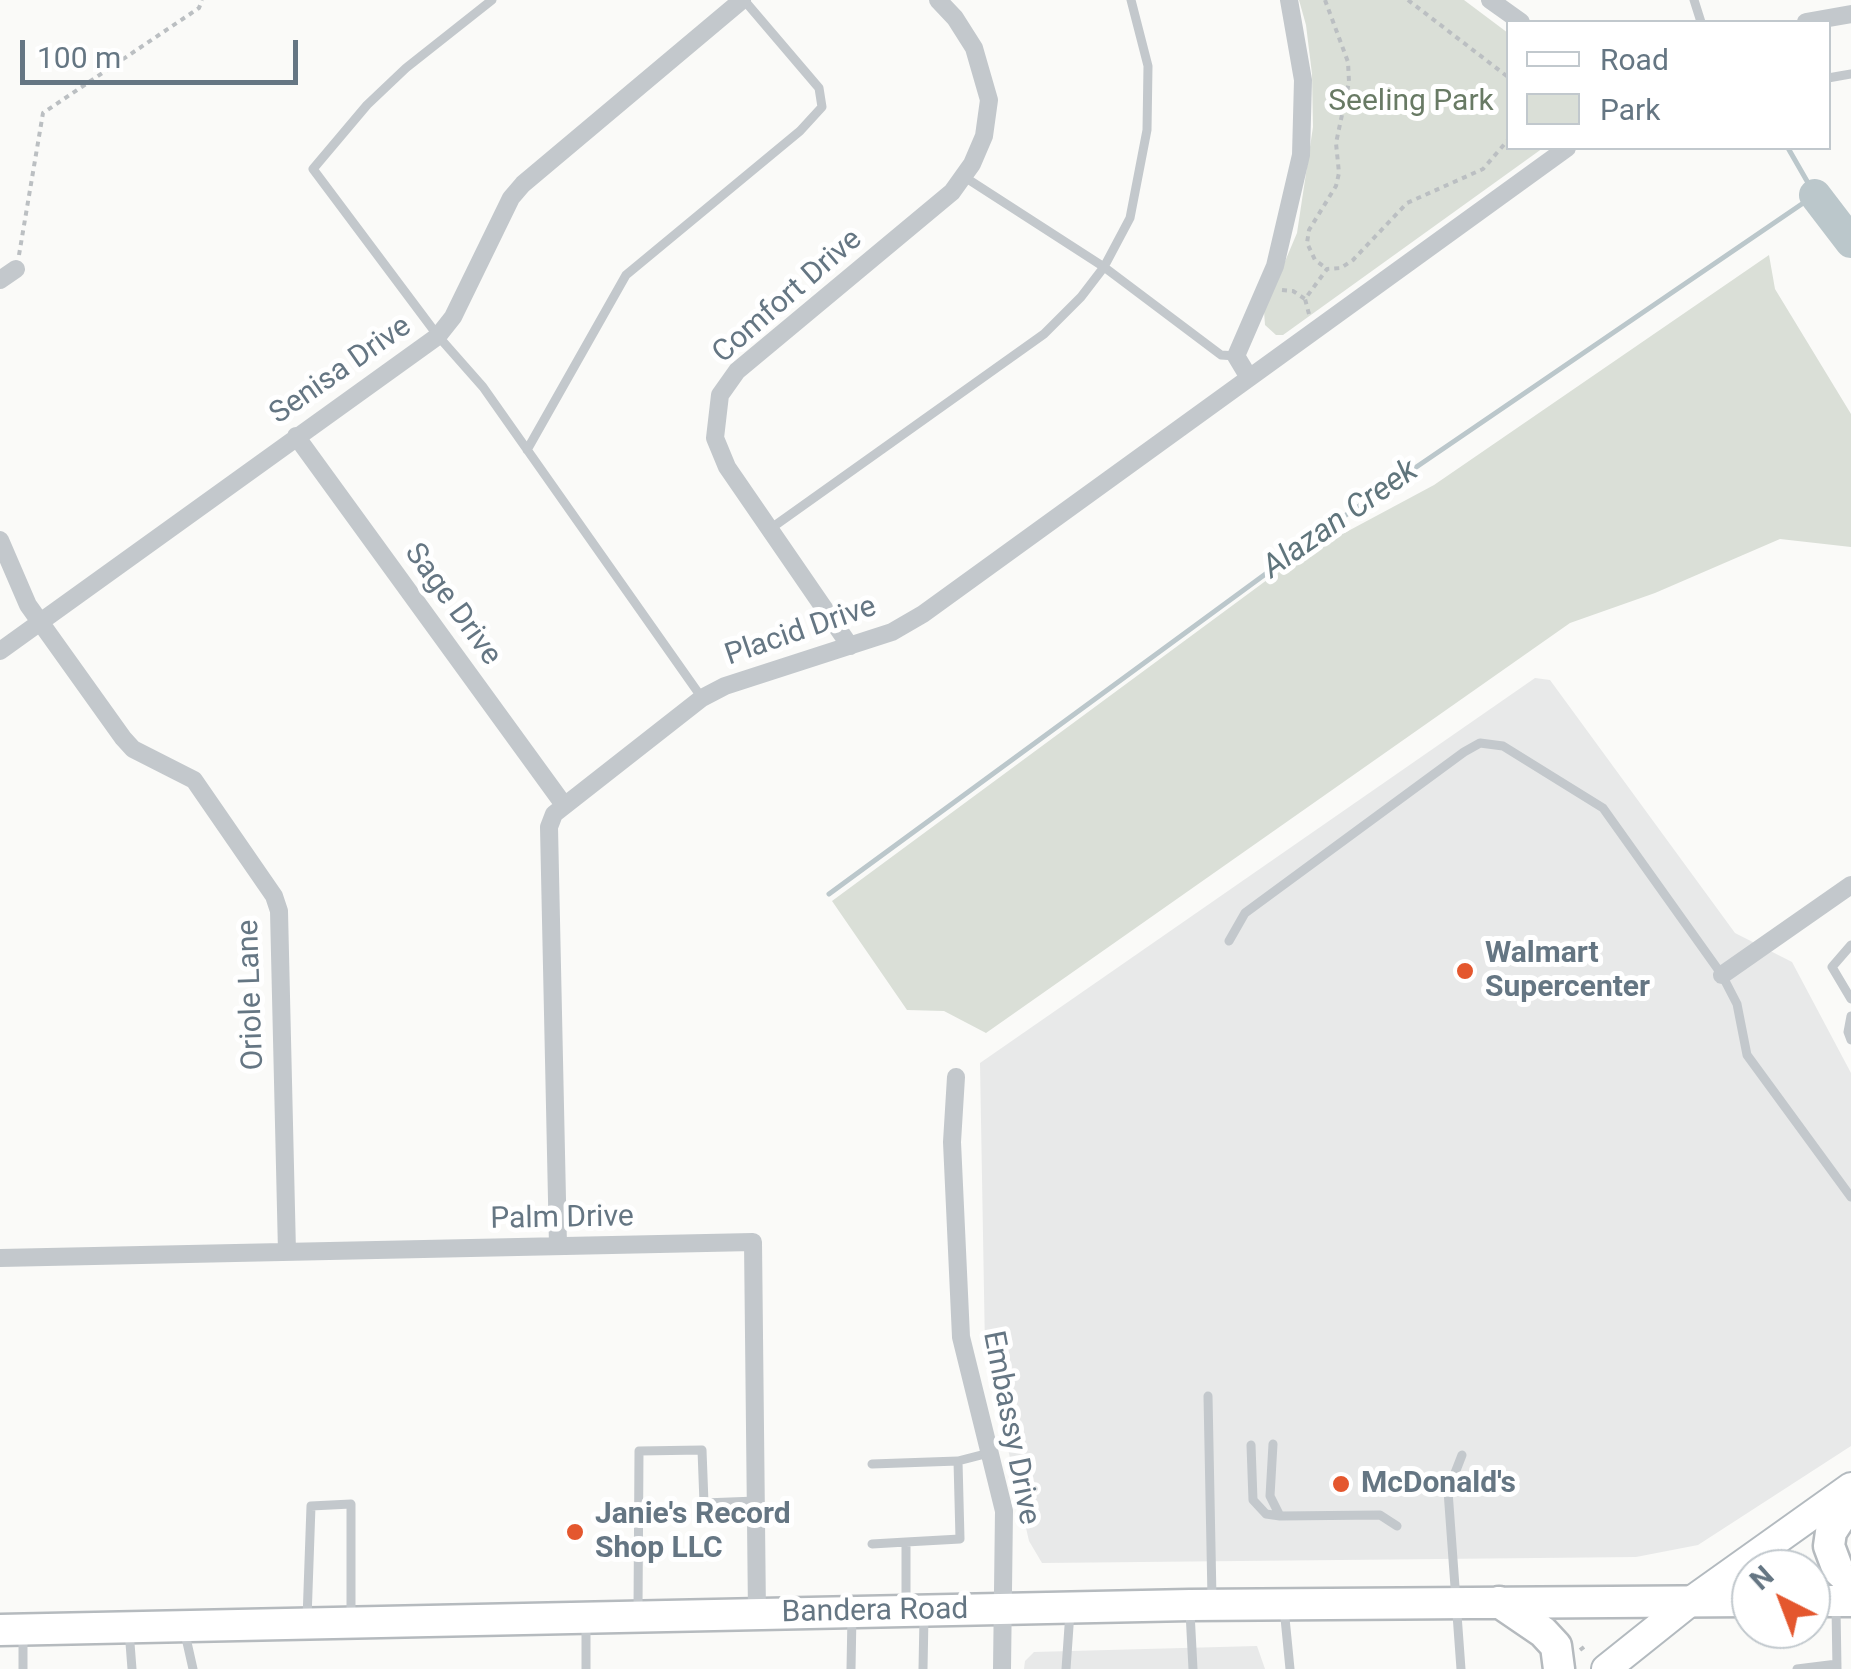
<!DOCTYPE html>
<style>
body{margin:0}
#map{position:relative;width:1851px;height:1669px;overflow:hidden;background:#fafaf8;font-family:Roboto,sans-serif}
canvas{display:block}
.legend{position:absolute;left:1506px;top:20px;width:325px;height:130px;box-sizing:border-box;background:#fff;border:2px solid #c1c8cd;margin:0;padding:12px 18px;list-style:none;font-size:30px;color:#657683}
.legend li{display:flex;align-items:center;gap:20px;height:50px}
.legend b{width:50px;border:2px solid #c1c8cd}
.north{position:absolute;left:1731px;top:1549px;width:100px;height:100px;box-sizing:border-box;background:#fff;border:2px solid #c1c8cd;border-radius:50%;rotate:318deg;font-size:28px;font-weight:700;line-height:40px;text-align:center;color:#657683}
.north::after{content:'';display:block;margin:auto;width:35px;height:45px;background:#e4572e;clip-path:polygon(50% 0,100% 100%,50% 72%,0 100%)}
.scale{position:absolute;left:20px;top:40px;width:278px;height:45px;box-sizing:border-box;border:5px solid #657683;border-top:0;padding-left:12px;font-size:30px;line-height:35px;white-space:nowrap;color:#657683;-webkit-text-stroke:8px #fff;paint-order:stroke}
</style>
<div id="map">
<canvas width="1851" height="1669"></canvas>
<ul class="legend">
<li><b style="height:12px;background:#fff"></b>Road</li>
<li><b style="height:28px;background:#dadfd7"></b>Park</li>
</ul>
<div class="north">N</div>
<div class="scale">100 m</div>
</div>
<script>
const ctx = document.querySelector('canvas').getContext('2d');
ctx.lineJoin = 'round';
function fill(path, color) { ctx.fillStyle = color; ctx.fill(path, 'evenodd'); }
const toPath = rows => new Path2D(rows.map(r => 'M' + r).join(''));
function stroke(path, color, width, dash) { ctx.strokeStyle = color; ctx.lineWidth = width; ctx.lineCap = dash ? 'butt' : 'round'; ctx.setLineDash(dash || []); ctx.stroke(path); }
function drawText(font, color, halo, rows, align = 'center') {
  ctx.font = font + ' Roboto,sans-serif'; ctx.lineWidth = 10; ctx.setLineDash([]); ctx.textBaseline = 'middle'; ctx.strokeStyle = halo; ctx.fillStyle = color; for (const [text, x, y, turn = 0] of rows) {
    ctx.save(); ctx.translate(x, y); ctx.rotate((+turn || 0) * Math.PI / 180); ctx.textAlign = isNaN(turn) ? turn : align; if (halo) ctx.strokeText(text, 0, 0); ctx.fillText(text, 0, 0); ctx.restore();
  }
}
const built = toPath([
 [1535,678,1550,680,1735,933,1792,962,1851,1073,1851,1446,1698,1545,1636,1557,1042,1563,1029,1541,985,1349,980,1063],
 [1257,1646,1265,1669,1024,1669,1025,1661,1034,1652]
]);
const green = toPath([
 [1299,0,1464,0,1508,33,1508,148,1543,148,1283,335,1276,335,1265,325,1264,311,1297,233,1313,127,1312,74,1306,25],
 [1769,255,1775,289,1851,414,1851,547,1780,539,1655,593,1570,623,986,1033,944,1011,907,1010,832,901,1294,560,1434,485]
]);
const stream = toPath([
 [829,894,1346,515,1815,195,1788,148]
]);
const river = toPath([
 [1815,195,1851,242]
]);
const path = toPath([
 [1325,0,1348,62,1349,82,1336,143,1339,173,1336,186,1309,230,1307,243,1315,260,1326,268],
 [1408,0,1508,77],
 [19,255,43,113,199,8,202,0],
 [1282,290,1293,291,1305,299],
 [1309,314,1305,299,1327,269,1341,268,1353,260,1407,203,1483,169,1508,140],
 [1804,1566,1806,1561],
 [1580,1650,1588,1644]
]);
const lane = toPath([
 [492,0,406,68,367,105,313,169,438,336,483,387,702,698],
 [1694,0,1701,22],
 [1828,78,1851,74],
 [963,176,1104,267,1221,355,1236,356],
 [527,450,626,275,800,131,822,107,819,88,744,0],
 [770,529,1044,334,1081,297,1104,267,1130,218,1147,130,1148,66,1131,0],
 [1229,941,1245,913,1464,752,1480,743,1503,746,1603,808,1722,975,1737,1004,1747,1055,1851,1197],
 [1851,945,1832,967,1851,999],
 [1851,1016,1848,1032,1851,1040],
 [1208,1396,1212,1598],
 [1273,1444,1270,1496,1280,1516,1380,1515,1397,1526],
 [1251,1445,1253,1500,1266,1514,1280,1516],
 [958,1461,989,1453],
 [872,1464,958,1461,960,1539,906,1542,906,1603],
 [872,1544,906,1542],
 [1836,1607,1837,1669],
 [1284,1608,1290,1669],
 [638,1609,639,1451,702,1450,704,1503,756,1501],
 [1190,1612,1193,1669],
 [307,1619,311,1506,351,1504,351,1615],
 [184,1629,193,1669],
 [129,1630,132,1669],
 [23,1637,23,1669],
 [586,1669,586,1621],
 [851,1669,852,1615],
 [923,1669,924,1617],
 [1066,1669,1070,1612],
 [1461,1669,1448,1491,1462,1455],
 [1797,1669,1837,1664]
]);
const street = toPath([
 [1490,0,1521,22],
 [1806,22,1851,14],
 [0,280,16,269],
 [1248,376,1236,356,1275,266,1301,155,1303,80,1289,0],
 [296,436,564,805],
 [0,540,28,605,123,738,133,749,194,780,274,896,279,911,287,1252],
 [850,646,727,467,715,438,720,395,737,371,952,192,972,164,984,136,989,100,974,48,955,18,938,0],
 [0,651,438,336,453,317,511,198,523,184,742,0],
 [1722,975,1851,885],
 [956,1077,952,1142,961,1337,1004,1511,1002,1669],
 [558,1246,549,827,554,814,702,698,725,686,892,632,923,614,1567,148],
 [0,1258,753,1242,757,1614]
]);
const secondary = toPath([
 [1606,1669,1691,1601,1851,1487]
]);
const primary = toPath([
 [1851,1501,1831,1532,1829,1546,1838,1570,1851,1582],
 [1811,1601,1851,1601],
 [1499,1602,1543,1632,1556,1646,1559,1669],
 [0,1630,1190,1605,1751,1601]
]);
const markers = [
 [1465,971,10,"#e4572e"],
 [1341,1484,10,"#e4572e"],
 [575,1532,10,"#e4572e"]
];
const parkNames = [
 ["Seeling Park",1411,102]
];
const streetNames = [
 ["Comfort Drive",788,297,-41],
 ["Senisa Drive",341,371,-35],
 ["Sage Drive",452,605,54],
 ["Placid Drive",801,632,-19],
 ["Oriole Lane",252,995,-92],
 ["Palm Drive",562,1219,-1],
 ["Embassy Drive",1010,1428,79],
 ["Bandera Road",875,1612,-1]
];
const poiNames = [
 ["Walmart",1485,954],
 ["Supercenter",1485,988],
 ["McDonald's",1361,1484],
 ["Janie's Record",595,1515],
 ["Shop LLC",595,1549]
];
const waterNames = [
 ["Alazan Creek",1341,520,-35]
];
fill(built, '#e8e9e9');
fill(green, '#dadfd7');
stroke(stream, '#bbc7cb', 5);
stroke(river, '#bbc7cb', 32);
stroke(secondary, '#b3babf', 32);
stroke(primary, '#b5babe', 35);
stroke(path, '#bbbfc2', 4, [5, 5]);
stroke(lane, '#c3c8cc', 9);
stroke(street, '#c3c8cc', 18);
stroke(secondary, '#fff', 28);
stroke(primary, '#fff', 30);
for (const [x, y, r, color] of markers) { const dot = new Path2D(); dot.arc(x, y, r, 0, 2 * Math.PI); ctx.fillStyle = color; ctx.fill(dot); stroke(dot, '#fff', 4); }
drawText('30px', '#687a64', '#fff', parkNames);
drawText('30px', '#657683', '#fff', streetNames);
drawText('bold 30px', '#657683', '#fff', poiNames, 'left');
drawText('italic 32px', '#60757c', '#fff', waterNames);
</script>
